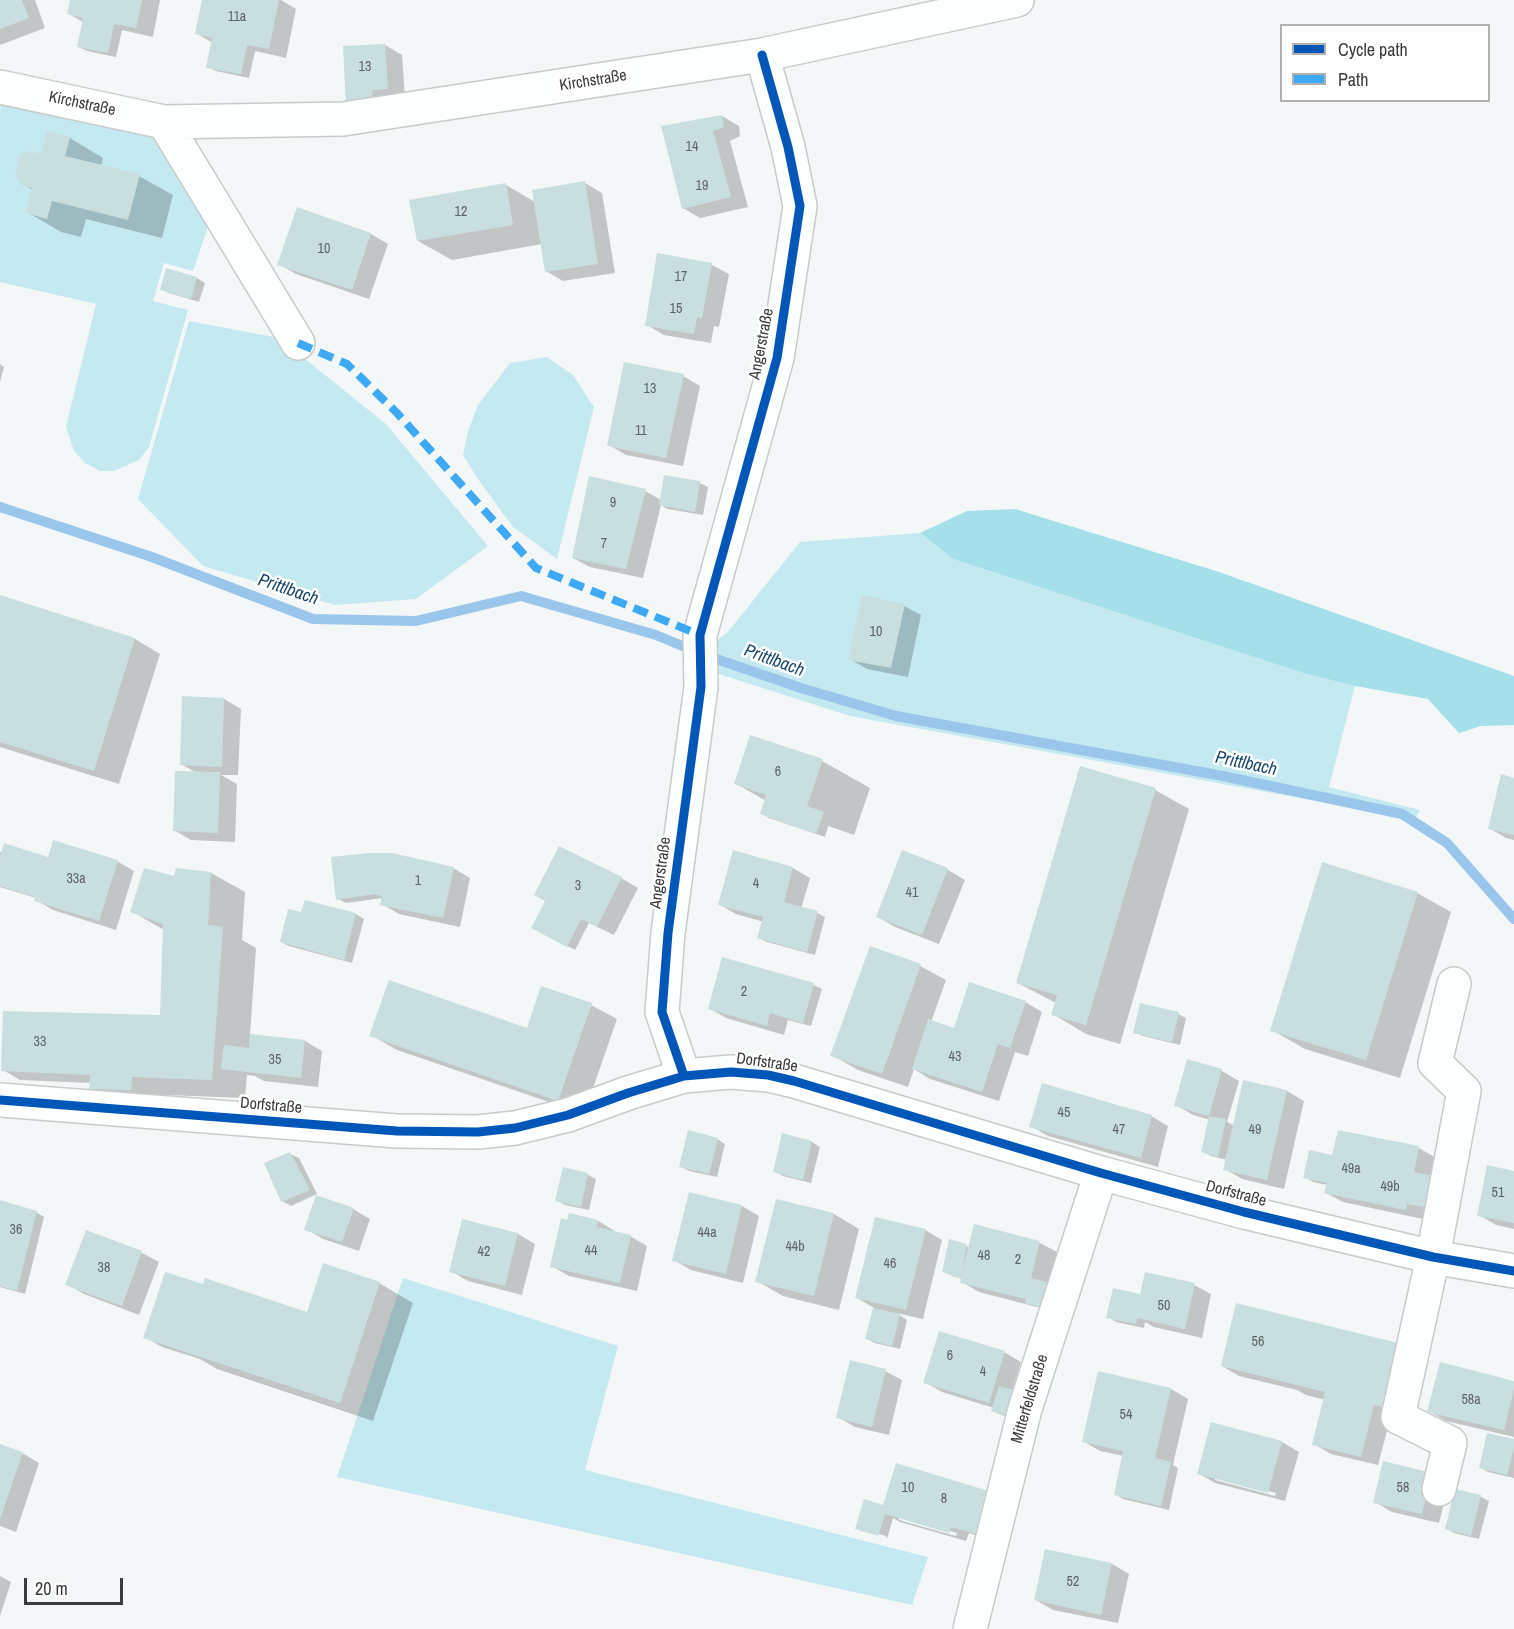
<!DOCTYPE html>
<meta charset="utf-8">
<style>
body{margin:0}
#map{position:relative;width:1514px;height:1629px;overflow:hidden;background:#f3f7f8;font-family:"Archivo Narrow",sans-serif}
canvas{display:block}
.legend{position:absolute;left:1280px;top:24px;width:210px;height:78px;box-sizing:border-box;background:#fff;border:2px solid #b0b1b1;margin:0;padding:8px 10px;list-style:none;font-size:18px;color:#393b3c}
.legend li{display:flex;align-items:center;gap:12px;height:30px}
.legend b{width:30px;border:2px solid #b0b1b1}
.scale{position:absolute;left:24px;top:1578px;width:99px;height:27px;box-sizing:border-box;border:3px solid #393b3c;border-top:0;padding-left:8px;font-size:18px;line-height:21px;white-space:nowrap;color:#393b3c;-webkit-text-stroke:4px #fff;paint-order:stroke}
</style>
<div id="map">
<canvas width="1514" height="1629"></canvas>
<ul class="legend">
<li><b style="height:8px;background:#0057b8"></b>Cycle path</li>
<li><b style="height:8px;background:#3fa9f5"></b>Path</li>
</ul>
<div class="scale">20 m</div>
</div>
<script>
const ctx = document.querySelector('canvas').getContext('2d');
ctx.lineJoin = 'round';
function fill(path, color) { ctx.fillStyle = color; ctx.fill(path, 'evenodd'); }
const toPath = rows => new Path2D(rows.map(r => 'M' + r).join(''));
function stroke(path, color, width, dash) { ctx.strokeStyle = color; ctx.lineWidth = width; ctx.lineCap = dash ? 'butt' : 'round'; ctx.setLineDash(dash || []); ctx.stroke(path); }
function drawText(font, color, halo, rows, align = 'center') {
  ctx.font = font + ' "Archivo Narrow",sans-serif'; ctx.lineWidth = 5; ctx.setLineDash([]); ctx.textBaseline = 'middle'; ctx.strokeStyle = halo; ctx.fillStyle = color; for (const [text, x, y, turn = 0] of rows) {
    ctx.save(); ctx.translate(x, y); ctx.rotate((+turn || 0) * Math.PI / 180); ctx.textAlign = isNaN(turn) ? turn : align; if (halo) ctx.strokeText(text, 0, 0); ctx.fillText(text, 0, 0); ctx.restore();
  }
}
const green = toPath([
 [4,92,158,126,210,221,193,271,164,263,153,301,188,310,149,447,139,460,114,471,100,471,85,463,74,451,66,427,96,304,0,282,0,111],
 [189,321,279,338,386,424,488,546,416,599,335,605,203,566,138,499],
 [547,357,573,375,594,407,557,559,513,527,480,482,463,455,468,431,478,405,510,363],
 [920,533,953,559,1303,673,1355,686,1329,787,1420,810,1415,819,850,716,688,664,699,653,727,633,800,542],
 [403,1278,618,1346,585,1470,928,1557,912,1605,337,1477]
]);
const forest = toPath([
 [1015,509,1216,571,1514,676,1514,725,1481,726,1459,733,1428,699,1355,686,1303,673,953,559,920,533,967,511]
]);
const shadow = toPath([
 [0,0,35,0,45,28,0,45],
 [72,0,160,0,153,37,122,30,116,57,87,51,79,47,83,22,69,14],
 [203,0,281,0,296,9,286,58,255,51,249,78,216,71,208,67,213,43,196,33],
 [385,45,402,55,405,98,356,113],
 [722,116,739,126,740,136,730,141,748,207,700,218,683,208,662,127],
 [70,138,103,158,101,166,139,176,173,195,162,238,86,219,81,237,61,232,27,212,33,190,22,184,42,156],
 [585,183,602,193,615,273,563,281,546,271,542,244,452,260,418,241,506,185,535,202],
 [297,209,371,234,388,244,369,299,296,274,279,264],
 [659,255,712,265,729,274,719,327,714,326,711,343,664,335,647,325],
 [167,270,197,278,205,283,199,302,169,293,161,289],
 [0,364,4,367,0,382],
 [683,376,700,386,683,466,626,455,609,445],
 [666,476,700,483,708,487,703,515,668,509,661,505,643,578,590,567,573,558,645,491,661,500],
 [0,597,135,639,160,654,119,784,0,747],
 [904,606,921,615,908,677,867,669,850,659],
 [224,699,241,709,238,775,221,775,237,784,235,842,191,840,174,830,197,773,181,764],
 [822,761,870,788,854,835,828,826,825,837,769,818,761,813,766,801,735,783],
 [1514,779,1514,840,1506,838,1489,828],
 [1155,790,1189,809,1120,1044,1086,1034,1053,1014,1056,1003,1018,983],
 [0,852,49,859,117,861,134,871,116,930,53,910,36,900,36,898,0,887],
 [903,852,948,870,965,880,939,944,895,927,878,917],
 [453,868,470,878,460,927,399,914,382,904,383,898,346,903,338,899],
 [793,868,810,878,801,909,817,913,825,917,815,955,767,942,759,938,764,922,736,914,719,904],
 [177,870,211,873,245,892,242,940,256,948,250,1035,305,1041,322,1051,318,1087,264,1081,255,1076,247,1075,245,1098,165,1095,164,1109,124,1107,90,1088,91,1083,20,1080,3,1070,162,1017,164,930,131,911,176,877],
 [621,878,638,888,614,935,589,923,575,950,541,932],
 [1417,893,1451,912,1400,1078,1305,1049,1272,1030],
 [306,902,356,914,364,919,352,963,289,946,281,942,302,914],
 [723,959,814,985,822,989,811,1026,788,1020,784,1035,726,1018,709,1008],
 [920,966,946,980,931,1022,955,1030,1025,1002,1042,1012,1028,1056,1015,1052,999,1101,930,1079,914,1069,908,1087,858,1070,832,1055],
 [591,1005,617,1019,584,1114,397,1050,371,1035,528,1030],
 [1178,1014,1186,1018,1180,1045,1143,1036,1135,1032],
 [1188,1061,1222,1071,1239,1081,1227,1122,1235,1126,1287,1091,1304,1101,1284,1189,1242,1179,1225,1169,1227,1160,1211,1156,1203,1152,1210,1120,1193,1115,1176,1105],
 [1151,1116,1168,1126,1158,1167,1048,1136,1031,1126],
 [784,1135,812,1142,820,1147,811,1183,783,1176,775,1171],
 [717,1139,725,1144,717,1177,689,1171,681,1166],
 [1419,1148,1436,1158,1423,1219,1343,1202,1326,1193,1328,1185,1313,1182,1305,1177,1332,1156],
 [290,1154,299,1158,317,1194,291,1206,282,1201],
 [564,1169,588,1175,596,1179,589,1210,565,1205,557,1200],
 [1514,1172,1514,1229,1496,1225,1479,1215],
 [690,1194,742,1206,759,1216,743,1283,691,1270,674,1260],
 [0,1202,36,1212,44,1217,25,1294,0,1287],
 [353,1209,370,1219,359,1251,323,1239,306,1229],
 [834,1214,859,1229,839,1310,783,1296,757,1281],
 [570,1215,598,1221,615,1231,614,1233,630,1236,647,1246,637,1291,569,1276,552,1266],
 [463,1221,518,1234,535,1244,522,1295,468,1281,451,1271],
 [975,1226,1040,1243,1057,1252,1049,1284,1052,1311,979,1292,962,1282,962,1279,952,1276,966,1246,970,1248],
 [925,1230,942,1240,923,1319,896,1313,907,1320,900,1349,875,1343,867,1339,874,1308,857,1298],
 [87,1232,142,1253,159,1262,139,1315,84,1294,67,1284],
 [379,1283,413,1303,373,1421,217,1369,200,1359,162,1347,145,1337,308,1314],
 [1194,1285,1211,1294,1202,1338,1154,1327,1145,1322,1144,1328,1116,1322,1108,1317],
 [1398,1345,1391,1416,1378,1465,1331,1454,1314,1444,1325,1400,1306,1395,1297,1390,1239,1376,1222,1366],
 [1004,1352,1021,1362,1012,1391,1020,1421,1001,1415,993,1411,994,1408,942,1392,925,1382],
 [885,1371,902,1380,889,1435,855,1427,838,1417],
 [1514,1382,1514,1437,1446,1421,1429,1411],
 [1171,1389,1188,1399,1173,1465,1178,1468,1169,1510,1123,1499,1115,1494,1124,1456,1100,1451,1083,1441],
 [1212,1424,1282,1442,1299,1452,1285,1501,1215,1483,1198,1473],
 [1215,1477,1276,1493,1275,1496,1215,1480],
 [1514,1441,1514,1478,1488,1472,1480,1467],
 [0,1446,22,1453,39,1463,16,1532,0,1526],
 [1449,1484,1439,1523,1392,1512,1375,1502],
 [1456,1491,1481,1497,1489,1501,1479,1539,1454,1533,1446,1528],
 [988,1492,984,1538,969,1533,966,1541,900,1522,893,1518,887,1539,886,1536,863,1530,863,1532,857,1528,884,1507],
 [899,1516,957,1533,956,1536,899,1520],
 [1046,1550,1112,1564,1129,1574,1118,1623,1053,1610,1036,1600],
 [0,1576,11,1582,0,1616]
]);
const stream = toPath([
 [0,507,149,556,313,619,416,621,521,596,656,635,699,653,801,688,896,716,1223,776,1402,814,1447,843,1514,919]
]);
const building = toPath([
 [0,0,22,0,29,18,0,29],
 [70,0,142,0,136,28,114,24,108,53,77,47,83,18,67,14],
 [202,0,279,0,269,49,247,45,241,74,206,68,212,38,195,34],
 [385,44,388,89,372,90,373,108,346,109,343,46],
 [722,115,724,127,713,131,731,197,682,209,661,126],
 [47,131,70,137,65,156,140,174,128,220,52,201,47,219,26,213,32,188,21,185,15,175,20,154,30,151,41,154],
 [585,181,598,264,545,272,532,190],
 [506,183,513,225,417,241,409,200],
 [297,207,371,233,352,290,277,265],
 [657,253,712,263,702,318,697,317,694,334,645,326],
 [166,268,197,277,191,299,160,290],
 [624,362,684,374,666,458,607,446],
 [664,475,700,481,695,512,659,505],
 [589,476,646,489,626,569,572,558],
 [0,595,135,638,94,771,0,742],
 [862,595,905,604,891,668,848,660],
 [182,696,224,698,222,767,180,765],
 [750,735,823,759,807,806,824,812,816,834,760,814,766,795,734,784],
 [1080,766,1156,788,1086,1025,1051,1015,1057,995,1016,983],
 [175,771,220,772,218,833,173,831],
 [1501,774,1514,778,1514,835,1488,829],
 [53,840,118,860,99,921,34,901,35,897,0,886,0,857,4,843,48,857],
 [559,846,622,877,597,927,581,919,567,947,531,928,545,901,534,895],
 [733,850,793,867,784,902,818,911,807,952,757,938,763,917,718,905],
 [902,850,948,868,922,935,876,917],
 [369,853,392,853,454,867,443,918,380,905,382,896,375,894,336,900,331,857],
 [1322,862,1418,892,1366,1060,1270,1031],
 [144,868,174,876,176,868,211,872,208,925,223,927,212,1080,132,1077,131,1090,89,1089,90,1075,1,1071,3,1011,160,1015,163,924,130,912],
 [305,900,356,913,344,960,280,942,288,909,301,912],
 [870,946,921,964,882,1074,830,1056],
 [722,957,814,983,803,1023,770,1013,767,1026,708,1009],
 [389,980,527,1028,541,986,592,1003,558,1101,369,1036],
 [969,982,1026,1001,1010,1048,998,1044,982,1092,912,1069,928,1019,954,1028],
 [1140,1003,1179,1012,1172,1042,1133,1033],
 [250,1034,305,1040,301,1078,221,1069,224,1045,249,1048],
 [1187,1059,1222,1069,1209,1116,1174,1106],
 [1243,1080,1287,1090,1267,1180,1223,1170],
 [1042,1083,1152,1115,1141,1158,1029,1127],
 [1209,1116,1226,1119,1218,1157,1201,1152],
 [688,1130,718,1138,709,1174,679,1167],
 [1338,1130,1419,1146,1414,1172,1437,1177,1431,1208,1407,1204,1406,1210,1324,1193,1327,1183,1303,1178,1309,1150,1332,1155],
 [782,1133,812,1141,803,1180,773,1172],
 [290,1152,310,1190,281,1202,264,1163],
 [1487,1165,1514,1171,1514,1223,1477,1216],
 [563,1167,588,1173,581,1207,555,1201],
 [689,1192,742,1205,726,1274,672,1261],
 [316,1195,354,1208,342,1242,304,1230],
 [776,1199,834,1213,814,1296,755,1282],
 [0,1200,37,1211,17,1291,0,1286],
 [569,1213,598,1220,597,1227,631,1235,620,1283,550,1267,561,1218,567,1220],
 [875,1217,926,1229,906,1310,855,1298],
 [462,1219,518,1233,505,1286,449,1272],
 [974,1224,1040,1241,1031,1278,1050,1283,1044,1308,1025,1303,1026,1299,960,1283,961,1279,942,1272,949,1239,967,1244,962,1272],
 [86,1230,142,1251,122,1306,65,1285],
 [323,1263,380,1282,340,1403,143,1338,165,1272,203,1284,205,1278,307,1312],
 [1145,1272,1195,1283,1185,1329,1137,1318,1136,1324,1106,1318,1113,1288,1140,1294],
 [1236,1303,1398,1343,1383,1407,1374,1405,1361,1457,1312,1445,1325,1392,1221,1366],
 [873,1308,900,1314,892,1346,865,1339],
 [939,1331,1005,1351,989,1403,923,1383],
 [850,1360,886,1369,872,1427,836,1418],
 [1440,1362,1514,1381,1514,1389,1504,1430,1427,1412],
 [1098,1371,1171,1388,1155,1458,1171,1462,1161,1506,1114,1495,1123,1451,1082,1442],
 [999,1386,1020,1392,1012,1418,991,1411],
 [1211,1422,1282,1441,1268,1493,1197,1474],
 [1487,1433,1514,1439,1514,1448,1507,1475,1479,1468],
 [0,1444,23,1452,0,1519],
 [1383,1461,1432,1473,1422,1514,1373,1503],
 [896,1463,989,1491,976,1534,951,1527,949,1533,885,1514,878,1536,855,1529,864,1499,883,1505],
 [1455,1489,1481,1495,1471,1536,1445,1529],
 [1045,1549,1112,1563,1101,1615,1034,1600]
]);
const minor = toPath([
 [0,87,164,122,343,119,762,55,1017,0],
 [164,122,298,343],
 [684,1076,662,1012,668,933,701,687,700,635,777,358,800,206,788,147,762,55],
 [0,1100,397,1131,478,1132,515,1128,568,1115,628,1093,684,1076,731,1072,768,1075,794,1081,1101,1173,1244,1212,1433,1257,1514,1271],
 [1439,1489,1450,1443,1398,1417,1433,1257,1464,1091,1435,1063,1454,984],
 [970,1629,1025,1409,1101,1173]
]);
const quiet = toPath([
 [298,343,347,364,397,413,536,568,700,635]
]);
const cycleway = toPath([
 [684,1076,662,1012,668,933,701,687,700,635,777,358,800,206,788,147,762,55],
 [0,1100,397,1131,478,1132,515,1128,568,1115,628,1093,684,1076,731,1072,768,1075,794,1081,1101,1173,1244,1212,1433,1257,1514,1271]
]);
const numberNames = [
 ["11a",237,17],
 ["13",365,67],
 ["14",692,147],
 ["19",702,186],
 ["12",461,212],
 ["10",324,249],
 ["17",681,277],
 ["15",676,309],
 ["13",650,389],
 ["11",641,431],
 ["9",613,503],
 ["7",604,544],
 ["10",876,632],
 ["6",778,772],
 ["33a",76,879],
 ["1",418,881],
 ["4",756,884],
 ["3",578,886],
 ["41",912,893],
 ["2",744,992],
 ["33",40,1042],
 ["43",955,1057],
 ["35",275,1060],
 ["45",1064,1113],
 ["47",1119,1130],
 ["49",1255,1130],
 ["49a",1351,1169],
 ["49b",1390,1187],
 ["51",1498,1193],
 ["36",16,1230],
 ["44a",707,1233],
 ["44b",795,1247],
 ["44",591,1251],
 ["42",484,1252],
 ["48",984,1256],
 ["2",1018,1260],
 ["46",890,1264],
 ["38",104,1268],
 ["50",1164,1306],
 ["56",1258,1342],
 ["6",950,1356],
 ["4",983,1372],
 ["58a",1471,1400],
 ["54",1126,1415],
 ["10",908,1488],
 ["58",1403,1488],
 ["8",944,1499],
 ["52",1073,1582]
];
const streetNames = [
 ["Kirchstraße",593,81,-9],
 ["Kirchstraße",82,104,12],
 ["Angerstraße",762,344,-79],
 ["Angerstraße",661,873,-82],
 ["Dorfstraße",767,1063,8],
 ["Dorfstraße",271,1106,5],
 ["Dorfstraße",1236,1194,15],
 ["Mitterfeldstraße",1030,1399,-73]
];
const waterNames = [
 ["Prittlbach",288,590,19],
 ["Prittlbach",774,661,20],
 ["Prittlbach",1246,764,12]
];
fill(green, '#c5e9f0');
fill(forest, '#a5e0ea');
fill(shadow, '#0003');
stroke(stream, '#9ac6eb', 10);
fill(building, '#c9dfdf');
stroke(minor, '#c8cbcb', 36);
stroke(minor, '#fdfefe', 33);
stroke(quiet, '#3fa9f5', 8, [15, 8]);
stroke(cycleway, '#0057b8', 9);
drawText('14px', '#5d6465', null, numberNames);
drawText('16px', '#393b3c', '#fff', streetNames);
drawText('italic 18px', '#1b486b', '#fff', waterNames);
</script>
